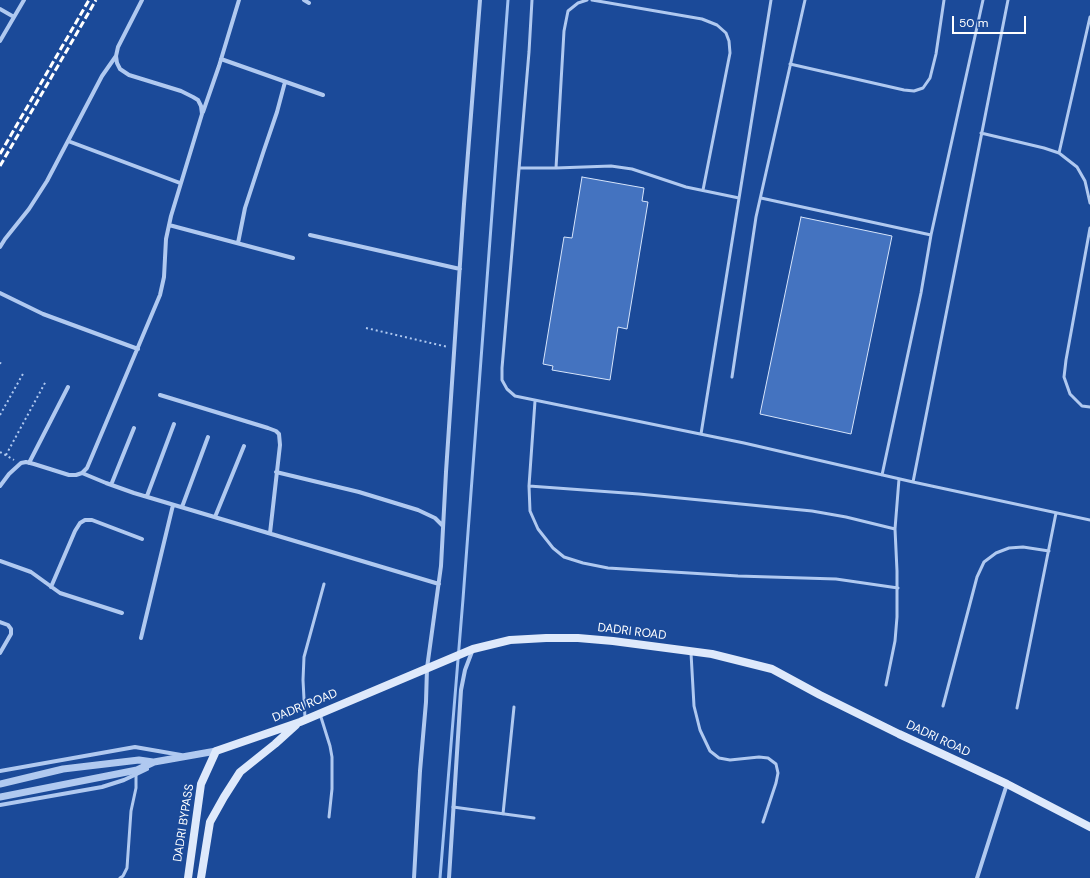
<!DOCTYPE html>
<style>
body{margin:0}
#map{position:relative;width:1090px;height:878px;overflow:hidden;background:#1b4a99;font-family:"DM Sans",sans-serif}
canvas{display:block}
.scale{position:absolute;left:952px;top:16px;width:74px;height:18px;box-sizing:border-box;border:2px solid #fff;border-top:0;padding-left:5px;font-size:12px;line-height:14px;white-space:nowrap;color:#fff;-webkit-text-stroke:3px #1b4a99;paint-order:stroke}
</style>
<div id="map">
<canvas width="1090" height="878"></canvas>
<div class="scale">50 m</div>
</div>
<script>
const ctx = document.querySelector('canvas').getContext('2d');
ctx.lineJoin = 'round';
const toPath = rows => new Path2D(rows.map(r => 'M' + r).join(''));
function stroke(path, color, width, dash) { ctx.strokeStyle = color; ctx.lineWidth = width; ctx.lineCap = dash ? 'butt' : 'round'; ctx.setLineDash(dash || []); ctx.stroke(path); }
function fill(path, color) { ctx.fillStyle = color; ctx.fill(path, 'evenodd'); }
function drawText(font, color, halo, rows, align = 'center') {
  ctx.font = font + ' "DM Sans",sans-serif'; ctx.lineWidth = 3.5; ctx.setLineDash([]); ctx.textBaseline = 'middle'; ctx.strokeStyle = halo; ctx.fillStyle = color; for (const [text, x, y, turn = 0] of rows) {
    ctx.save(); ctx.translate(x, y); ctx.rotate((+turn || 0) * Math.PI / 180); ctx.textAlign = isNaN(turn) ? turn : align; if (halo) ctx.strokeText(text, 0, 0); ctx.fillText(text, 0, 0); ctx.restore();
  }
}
const stream = toPath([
 [440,878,463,599,508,0]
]);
const building = toPath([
 [582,177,644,188,642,201,648,202,627,329,618,327,610,380,552,370,553,366,543,364,564,237,572,238,582,177],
 [801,217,892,236,851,434,760,414,801,217]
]);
const path = toPath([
 [366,328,448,347],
 [0,364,1,361],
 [0,415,24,372],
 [0,452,14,460],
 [6,455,46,381]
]);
const service = toPath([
 [532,0,529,52,502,368,502,380,507,389,515,396,744,443,913,482,1090,520],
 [592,0,702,19,717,25,726,33,729,41,730,53,703,190],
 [790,64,904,90,914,91,923,88,930,78,936,54,944,0],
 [981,133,1044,148,1059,153,1077,167,1085,181,1090,203],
 [1059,153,1090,17],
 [519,168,556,168,611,166,632,169,686,187,739,198],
 [556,168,564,31,568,11,578,3,587,0],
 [761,198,931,235],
 [1090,228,1066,360,1064,377,1070,394,1082,406,1090,407],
 [732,377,756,217,805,0],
 [535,401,529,486,530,511,538,529,553,548,564,557,583,563,608,568,738,576,836,579,898,588],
 [701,434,771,0],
 [882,475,921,293,931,235,983,0],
 [913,482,1008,0],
 [529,486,639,494,812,511,846,517,895,529],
 [691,653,694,706,700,730,710,751,719,758,730,760,759,757,768,758,776,764,778,773,776,783,763,822],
 [886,685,895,641,897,617,897,571,895,529,899,479],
 [943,706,977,577,984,562,996,553,1009,548,1023,547,1049,551],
 [1017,708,1056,513],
 [320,714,330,746,332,757,332,789,329,817],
 [305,718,303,680,304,657,324,584],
 [453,807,534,818],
 [503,814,514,707],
 [120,878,123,876,127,868,131,811,136,788,136,775]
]);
const minor = toPath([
 [304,0,309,3],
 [0,9,14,17],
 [0,41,24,0],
 [221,59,323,95],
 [203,112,219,66,239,0],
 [68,141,180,183],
 [169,225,293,258],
 [310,235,460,269],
 [238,243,245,208,263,153,277,112,285,82],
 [0,247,5,239,29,209,47,181,102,76,116,56],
 [0,293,43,314,138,349],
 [160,395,268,428,276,431,279,434,280,445,270,533],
 [29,463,68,387],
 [276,472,359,492,418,510,435,518,443,526],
 [82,473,106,483,134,493,439,584],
 [111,485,134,428],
 [0,486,9,474,21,463,26,462,34,464,69,475,76,475,82,473,87,468,160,295,164,277,166,239,171,216,202,114,201,106,198,100,193,97,181,91,129,75,120,69,117,63,116,56,118,47,142,0],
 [147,496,174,424],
 [182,507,208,437],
 [215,517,244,446],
 [0,561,31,572,60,593,122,613],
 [51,587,75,531,80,523,85,520,92,520,142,539],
 [0,622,8,625,11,629,11,634,0,653],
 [141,638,173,505],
 [0,771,135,747,181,755],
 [0,805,102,787,124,780,147,769],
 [414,878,420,771,426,702,427,668,441,566,446,472,464,204,480,0],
 [449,878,461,690,465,670,473,649],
 [977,878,1007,784]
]);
const tertiary = toPath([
 [0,784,63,769,139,760,153,762],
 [0,797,137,770,154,762,216,751]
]);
const secondary = toPath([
 [188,878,201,784,216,751,300,722,473,649,510,640,546,638,578,638,613,641,712,654,772,669,820,695,899,734,1007,784,1090,827],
 [201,878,210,822,224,797,240,772,275,744,296,725]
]);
const rail = toPath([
 [0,154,89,0],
 [0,166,96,0]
]);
const streetNames = [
 ["DADRI ROAD",632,632,7],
 ["DADRI ROAD",305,706,-22],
 ["DADRI ROAD",938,739,25],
 ["DADRI BYPASS",184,823,-81]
];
stroke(stream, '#a3c3f2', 3);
fill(building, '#4473c0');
stroke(building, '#d7e5fb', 1);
stroke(path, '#b0c9f0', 2, [2, 3]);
stroke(service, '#b0c9f0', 3);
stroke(minor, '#b0c9f0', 4);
stroke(tertiary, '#b0c9f0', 7);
stroke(secondary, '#dee9fb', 8);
stroke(rail, '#fff', 3, [7, 3]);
drawText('12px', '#fff', '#1b4a99', streetNames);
</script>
